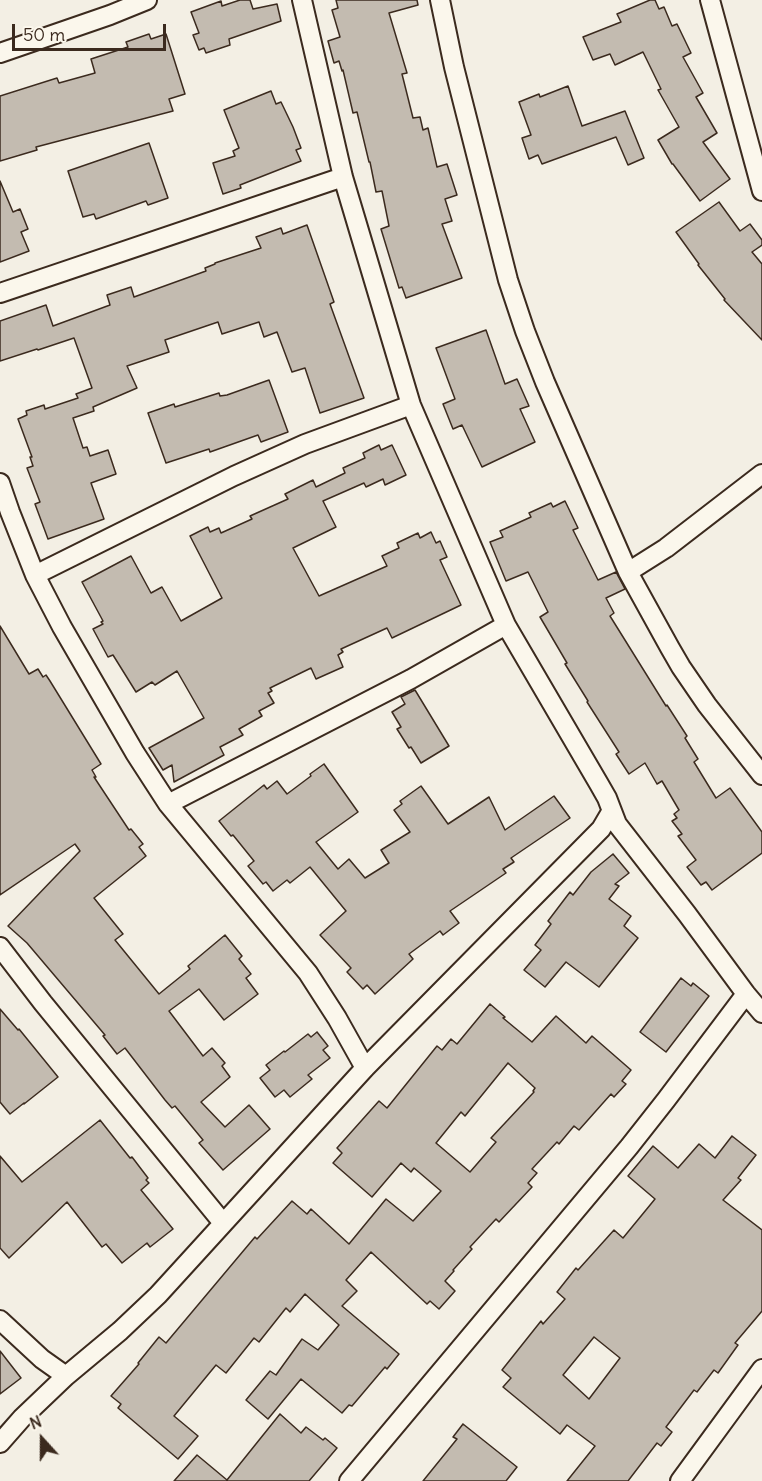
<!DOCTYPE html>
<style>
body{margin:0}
#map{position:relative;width:762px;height:1481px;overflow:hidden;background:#f3efe4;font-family:Delius,sans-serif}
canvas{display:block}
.north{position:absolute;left:12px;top:1409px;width:60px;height:60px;-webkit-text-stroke:4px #fbf7ec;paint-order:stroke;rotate:339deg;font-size:16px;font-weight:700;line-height:24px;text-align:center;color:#3b2a1e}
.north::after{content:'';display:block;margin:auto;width:21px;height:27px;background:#3b2a1e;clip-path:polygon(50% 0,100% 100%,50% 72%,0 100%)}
.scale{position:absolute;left:12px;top:24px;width:154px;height:27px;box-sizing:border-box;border:3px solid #3b2a1e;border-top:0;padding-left:8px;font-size:18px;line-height:21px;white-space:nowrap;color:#3b2a1e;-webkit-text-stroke:4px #fbf7ec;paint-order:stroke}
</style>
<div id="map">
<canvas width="762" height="1481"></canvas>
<div class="north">N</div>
<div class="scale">50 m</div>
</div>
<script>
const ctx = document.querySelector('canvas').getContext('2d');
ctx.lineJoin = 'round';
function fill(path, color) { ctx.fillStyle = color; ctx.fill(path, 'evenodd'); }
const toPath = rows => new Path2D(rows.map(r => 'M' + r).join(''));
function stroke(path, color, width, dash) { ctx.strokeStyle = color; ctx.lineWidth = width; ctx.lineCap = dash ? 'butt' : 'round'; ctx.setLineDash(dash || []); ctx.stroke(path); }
const building = toPath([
 [240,0,250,0,253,9,277,4,281,21,229,39,230,45,206,53,204,48,199,50,193,35,199,33,191,12,221,1,222,6,240,0],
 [336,0,417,0,418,5,389,13,407,73,402,74,413,118,420,117,423,130,428,128,437,167,447,164,457,195,445,199,452,221,442,224,462,278,406,298,402,287,399,288,381,229,389,226,382,191,376,192,370,162,369,162,357,112,353,113,343,70,342,71,339,61,334,63,328,41,340,37,332,10,338,8,336,0],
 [650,0,655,0,659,9,664,7,672,26,677,24,691,53,683,57,703,93,696,97,717,133,703,142,730,179,700,201,673,164,672,164,658,140,679,127,658,90,661,89,643,52,615,65,610,54,593,60,583,37,621,22,617,14,650,0],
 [149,34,151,39,166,34,185,94,169,99,173,111,36,147,37,150,0,161,0,96,57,78,59,83,95,73,91,59,128,47,126,42,149,34],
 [568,86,582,126,625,111,644,158,628,165,616,137,542,164,538,155,529,159,522,138,531,135,519,102,539,94,540,97,568,86],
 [271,91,276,104,281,102,293,127,301,148,296,150,301,161,240,185,241,188,223,194,213,163,235,156,233,151,239,148,224,110,271,91],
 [149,143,168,198,148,205,146,201,96,219,94,214,83,217,68,171,149,143],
 [0,181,13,212,20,209,28,229,21,232,29,251,0,262,0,181],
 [719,202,740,231,750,224,762,240,762,245,752,252,762,264,762,340,724,300,725,299,698,265,699,264,676,232,719,202],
 [307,225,334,302,330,304,364,398,320,413,305,368,292,372,277,332,264,337,259,322,222,334,218,322,165,340,169,352,127,366,137,388,93,407,94,411,73,418,83,448,87,447,90,456,108,450,116,474,91,483,104,519,48,539,35,504,40,502,27,468,33,466,30,457,32,457,18,419,27,415,26,411,44,405,45,409,78,398,76,394,92,388,74,338,38,350,37,349,0,361,0,321,46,305,53,326,110,305,107,295,131,287,134,297,206,271,205,268,215,264,215,263,261,248,256,237,281,228,283,234,307,225],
 [486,330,505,384,517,379,529,406,520,409,535,442,482,467,462,425,453,429,443,404,455,399,436,348,486,330],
 [269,380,288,432,261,442,258,435,210,452,209,449,166,463,148,413,174,404,175,407,219,393,220,396,227,395,269,380],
 [379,445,381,450,392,445,406,475,385,485,383,479,366,487,364,483,323,501,336,527,293,548,319,596,387,566,382,556,399,548,397,543,418,533,420,538,431,532,436,543,440,541,447,557,440,560,461,605,392,638,387,628,341,649,343,652,338,655,343,667,316,679,311,668,270,688,272,691,268,693,274,703,259,711,262,716,239,729,243,735,220,747,224,755,174,782,172,765,163,770,149,748,204,718,177,671,155,685,152,682,136,692,113,655,108,657,93,629,103,624,101,622,103,621,82,582,131,556,151,593,162,587,181,621,222,598,190,536,208,527,210,532,219,528,221,533,252,519,250,516,288,499,285,494,313,480,316,487,345,473,343,468,365,458,363,453,379,445],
 [565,501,578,528,573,530,598,580,616,572,625,589,606,598,614,613,610,616,666,706,667,705,687,736,685,738,698,759,694,762,716,798,730,788,762,832,762,853,712,890,706,882,701,885,687,867,696,860,678,836,682,834,672,821,677,818,674,814,679,810,662,781,657,784,645,763,629,774,616,754,619,752,587,702,588,701,565,664,567,663,540,617,548,612,528,572,506,581,490,542,503,537,500,531,531,517,529,513,551,503,553,507,565,501],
 [0,626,29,674,38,669,43,677,46,675,50,681,101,764,92,770,96,777,94,777,129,830,131,829,143,844,139,847,146,856,94,898,123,934,115,940,159,994,190,969,188,966,225,935,242,956,239,959,251,974,246,978,258,994,224,1020,199,989,169,1011,203,1056,212,1048,225,1063,222,1066,230,1077,201,1102,225,1127,249,1105,270,1129,223,1170,199,1143,203,1140,175,1106,172,1108,165,1100,125,1048,117,1054,103,1036,105,1035,27,943,8,926,80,851,75,844,0,895,0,626],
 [415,690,449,746,421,763,411,747,409,748,397,729,401,727,392,712,405,704,401,697,415,690],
 [324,764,358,812,316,842,338,869,349,859,365,878,389,863,381,850,410,832,394,810,402,804,400,801,421,786,448,824,489,797,505,830,554,796,570,818,511,858,514,862,503,869,506,873,450,911,459,923,443,935,440,931,409,954,413,959,375,994,367,985,363,989,347,972,351,968,320,935,346,911,310,867,290,883,287,880,273,891,266,882,263,884,248,866,254,861,233,835,231,836,219,821,264,785,267,789,277,781,287,794,311,776,310,774,324,764],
 [613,854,629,873,615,884,619,886,609,899,631,916,624,926,638,938,599,987,566,962,545,987,524,970,541,950,535,945,551,924,548,921,570,892,573,895,591,872,613,854],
 [681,978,691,986,693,983,709,996,666,1052,640,1032,681,978],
 [490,1004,505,1017,503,1018,532,1042,556,1016,586,1043,592,1036,631,1070,622,1081,626,1084,614,1097,611,1094,579,1130,574,1126,559,1144,557,1142,532,1169,537,1173,528,1183,532,1187,499,1222,496,1219,470,1247,472,1249,453,1270,454,1271,445,1281,455,1291,439,1309,430,1301,427,1304,371,1252,346,1280,357,1291,342,1306,399,1354,387,1369,385,1367,352,1406,349,1405,342,1413,301,1379,268,1419,246,1400,270,1371,276,1375,302,1339,318,1350,339,1325,305,1294,290,1312,286,1308,259,1342,254,1338,226,1373,216,1365,174,1416,198,1436,178,1459,118,1408,121,1404,111,1396,139,1364,138,1363,159,1337,166,1343,255,1237,257,1239,292,1201,307,1214,311,1209,349,1244,386,1199,413,1221,441,1191,414,1168,411,1172,401,1163,372,1197,333,1163,342,1153,337,1148,379,1101,387,1108,437,1046,442,1050,451,1039,457,1044,490,1004],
 [508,1063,535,1088,533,1091,534,1092,491,1138,496,1142,470,1172,436,1143,461,1112,465,1116,508,1063],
 [0,1009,18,1030,19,1029,58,1077,24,1104,24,1103,10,1114,0,1102,0,1009],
 [317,1032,328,1046,323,1050,330,1058,308,1075,312,1079,290,1097,284,1090,275,1097,260,1078,270,1070,266,1065,284,1051,285,1052,308,1034,311,1037,317,1032],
 [100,1120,130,1158,132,1157,148,1178,146,1180,149,1183,141,1190,173,1229,150,1247,147,1243,122,1263,106,1244,102,1247,67,1202,9,1258,0,1248,0,1156,22,1182,100,1120],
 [732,1136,756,1155,738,1178,741,1180,723,1200,762,1230,762,1311,735,1343,738,1345,718,1373,714,1370,697,1392,694,1390,666,1427,672,1432,661,1446,657,1443,628,1481,567,1481,595,1446,567,1425,560,1434,503,1387,511,1378,502,1370,541,1321,543,1324,565,1299,557,1292,576,1268,578,1270,614,1230,623,1238,655,1199,628,1176,653,1146,678,1168,699,1144,715,1158,732,1136],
 [594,1337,620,1358,589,1399,563,1375,594,1337],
 [0,1351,21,1378,0,1394,0,1351],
 [280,1414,301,1433,306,1427,323,1440,325,1438,337,1448,309,1481,174,1481,197,1455,227,1480,280,1414],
 [463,1424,517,1467,506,1481,423,1481,457,1439,453,1437,463,1424]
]);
const street = toPath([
 [302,0,343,177,411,405,506,625,599,784,607,798,617,824,687,914,746,994,762,1013],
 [440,0,454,67,508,280,525,331,545,382,628,572,670,648,681,667,707,705,762,775],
 [710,0,762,191],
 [0,53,110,15,147,0],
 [0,293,343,177],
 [0,483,10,512,35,575,62,627,135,753,168,804,308,973,337,1018,365,1068],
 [628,572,666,548,762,474],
 [35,575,234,476,305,444,411,405],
 [168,804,411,679,506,625],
 [0,947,43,1003,223,1223],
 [0,1320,42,1359,66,1376],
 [0,1443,22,1418,66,1376,120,1331,158,1295,365,1068,601,829,611,812],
 [349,1481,629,1147,666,1100,746,994],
 [680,1481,762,1369]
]);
fill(building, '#c3bbb0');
stroke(building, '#3b2a1e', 1.5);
stroke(street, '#3b2a1e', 22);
stroke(street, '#fbf7ec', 18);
</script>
